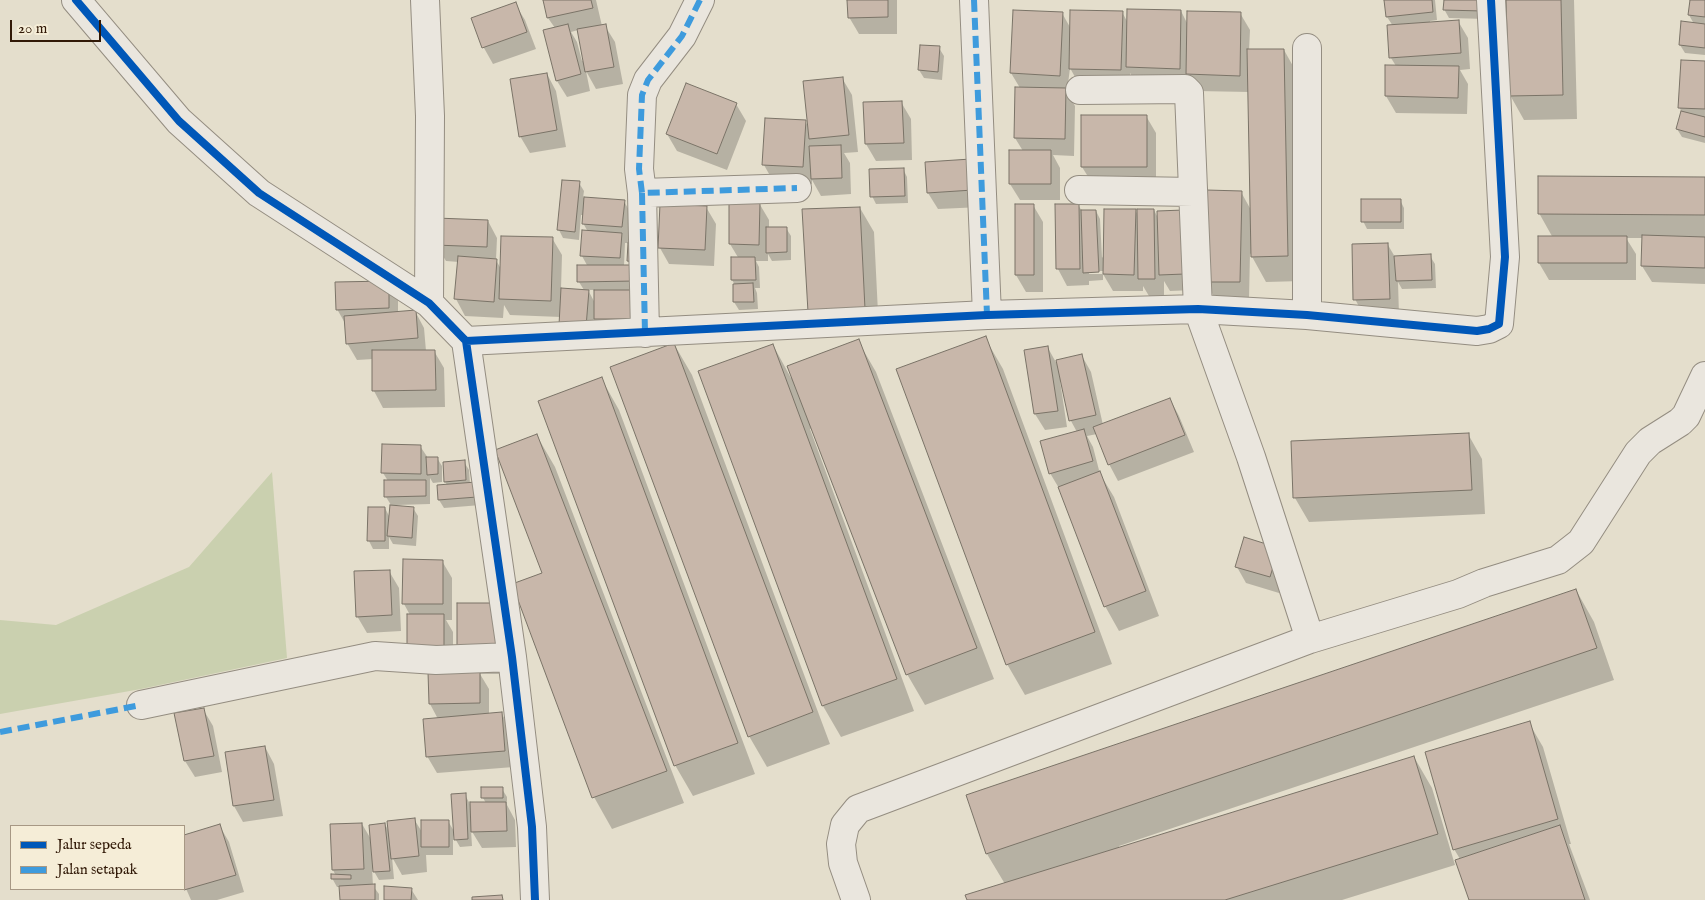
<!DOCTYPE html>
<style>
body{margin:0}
#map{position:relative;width:1705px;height:900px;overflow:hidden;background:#e4decc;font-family:"IM FELL English",serif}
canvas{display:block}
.legend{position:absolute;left:10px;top:825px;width:175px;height:65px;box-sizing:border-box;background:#f5edd7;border:1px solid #a79884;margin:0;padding:6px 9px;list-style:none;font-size:15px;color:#311907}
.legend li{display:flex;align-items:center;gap:10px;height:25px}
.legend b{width:25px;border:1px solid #a79884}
.scale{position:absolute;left:10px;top:20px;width:91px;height:22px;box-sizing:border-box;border:2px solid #311907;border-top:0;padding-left:6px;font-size:15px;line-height:18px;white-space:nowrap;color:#311907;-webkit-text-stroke:4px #f5edd7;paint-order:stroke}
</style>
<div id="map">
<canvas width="1705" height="900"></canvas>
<ul class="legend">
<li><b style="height:6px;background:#0057b8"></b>Jalur sepeda</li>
<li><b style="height:6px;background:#3e9bdd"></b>Jalan setapak</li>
</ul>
<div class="scale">20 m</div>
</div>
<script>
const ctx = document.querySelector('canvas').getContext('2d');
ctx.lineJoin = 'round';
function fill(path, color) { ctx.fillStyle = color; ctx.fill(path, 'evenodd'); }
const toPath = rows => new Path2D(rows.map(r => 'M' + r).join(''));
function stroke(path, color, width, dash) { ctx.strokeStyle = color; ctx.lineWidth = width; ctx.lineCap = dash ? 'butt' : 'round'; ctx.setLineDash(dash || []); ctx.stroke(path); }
const green = toPath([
 [272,472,287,658,141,689,0,714,0,620,56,625,189,567]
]);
const shadow = toPath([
 [544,0,596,0,602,26,605,26,615,42,623,84,596,89,586,71,590,91,567,97,557,81,555,28,548,18],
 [578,30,584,61,582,61,577,42,571,32],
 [849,0,897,0,897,34,859,34,849,17],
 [1386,0,1435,0,1437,20,1430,21,1430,23,1458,21,1468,38,1470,69,1460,70,1468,84,1467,114,1396,113,1386,96,1396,66,1391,58,1388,26,1393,26,1387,17],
 [1445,0,1487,0,1487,19,1449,18,1444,9],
 [1508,0,1574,0,1577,119,1524,120,1510,95],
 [1691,0,1705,0,1705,55,1685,53,1680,45,1694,24,1689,15],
 [515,4,525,20,536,49,493,64,484,48,473,19],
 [1181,11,1188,25,1240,13,1250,30,1249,51,1284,50,1298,75,1302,281,1266,282,1250,253,1249,299,1215,298,1205,282,1241,192,1251,210,1249,92,1197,91,1137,84,1130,73,1130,87,1080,86,1070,68,1067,92,1075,106,1074,156,1053,155,1060,168,1060,200,1020,200,1010,184,1023,151,1015,138,1020,88,1011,73,1014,12,1062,13,1071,29,1122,12,1128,23],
 [921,46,939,48,944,56,942,80,924,78,919,70],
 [1705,63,1705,143,1682,137,1677,129,1682,112,1679,107],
 [547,74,556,91,566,147,530,153,520,136],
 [842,78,852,95,858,152,844,153,850,163,851,194,821,196,812,180,812,184,773,181,764,165,805,121,809,128],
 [901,102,911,119,912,160,876,161,866,144,865,103],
 [736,104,746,121,727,170,677,151,667,134],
 [1146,116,1156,133,1156,183,1092,183,1082,167],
 [970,160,982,207,938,209,928,193],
 [903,169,907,177,908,203,876,204,872,196],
 [1705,178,1705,284,1652,282,1642,266,1643,238,1626,238,1636,254,1636,280,1549,280,1539,263,1539,238,1553,238,1539,213],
 [579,183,584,191,583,198,624,201,633,218,648,307,595,343,561,317,510,315,504,305,503,318,465,316,456,299,459,262,446,261,436,244,488,221,497,238,496,260,501,269,552,238,562,255,561,289,584,290,579,282,588,267,582,256,588,232,583,223,584,215,581,215,579,240,563,238,559,230],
 [625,243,629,243,628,261,631,266,624,266],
 [588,290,595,290,595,303],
 [1400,200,1404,208,1404,229,1367,229,1363,221],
 [759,203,769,220,769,228,786,228,791,236,791,260,772,261,768,254,768,261,756,261,759,267,760,288,755,288,757,293,758,309,739,310,734,302,735,285,732,280,732,259,739,259,730,244],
 [1016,205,1033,205,1043,222,1043,292,1026,292,1016,275],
 [1057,205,1078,205,1082,211,1096,211,1100,219,1102,258,1135,210,1139,217,1154,210,1194,290,1170,291,1164,281,1164,296,1149,296,1143,286,1143,291,1113,291,1103,274,1105,271,1089,271,1089,274,1103,274,1103,280,1089,281,1089,285,1067,286,1058,269],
 [706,207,716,224,714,266,669,264,660,248],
 [860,208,874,232,879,333,823,336],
 [1388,245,1395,257,1430,256,1435,264,1436,288,1402,289,1398,282,1399,315,1364,316,1355,299],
 [388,283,398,299,398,313,415,311,424,328,426,351,434,351,444,368,445,407,383,408,374,391,373,359,357,360,347,343,346,325,337,309],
 [985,338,1003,369,1112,664,1025,695,1007,664],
 [858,341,876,372,994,679,925,705,907,674,812,428,810,429,914,711,841,737,823,706,700,372,773,345,791,378],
 [674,344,692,375,830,744,767,767,749,736],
 [1048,348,1058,366,1082,356,1091,372,1103,425,1170,399,1179,416,1194,452,1118,481,1109,464,1097,434,1087,436,1093,447,1100,474,1114,497,1159,616,1119,631,1105,606,1060,490,1050,473,1077,432,1071,421,1062,380,1060,381,1067,427,1045,430,1035,414],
 [601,378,619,410,755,774,693,796,675,765],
 [1468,434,1482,459,1485,514,1309,522,1295,498],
 [537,436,555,467,684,803,612,829,594,797,544,574],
 [420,446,428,458,437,458,442,466,442,482,433,483,430,478,430,504,397,505,397,507,413,508,418,516,416,546,393,544,389,537,389,549,373,549,369,541,385,508,390,518,391,505,386,497,388,481,383,473],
 [464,462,469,470,470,484,481,505,444,508,439,500,438,487,448,486,445,482],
 [442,561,452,578,452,620,446,620,453,632,453,673,468,673,458,604,506,674,480,674,489,689,489,715,502,714,511,731,514,767,437,773,427,756,438,719,430,704,429,672,410,615,404,604],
 [1288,566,1279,593,1246,583,1237,567],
 [389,571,399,588,401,631,367,633,357,616],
 [1576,590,1594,622,1614,680,1119,846,1120,849,1414,757,1432,788,1455,865,1342,900,968,900,1005,884,987,854],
 [203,709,213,726,222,772,195,777,185,761],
 [1529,723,1543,747,1571,844,1569,844,1590,900,1470,900,1460,859,1454,849],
 [265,747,274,764,283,816,243,822,234,806],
 [483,789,502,789,507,797,507,805,515,820,516,847,482,848,471,830,472,846,460,847,453,835,453,855,426,855,427,872,402,875,392,857,394,879,379,880,372,868,373,886,379,894,379,900,341,900,340,887,337,887,332,878,336,876,333,870,362,824,372,841,385,824,390,834,414,819,422,832,448,821,455,833,465,795,470,804,486,803,483,798],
 [219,825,229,842,244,892,217,900,191,900,184,884,184,836],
 [411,889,418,900,385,900]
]);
const building = toPath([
 [543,0,591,0,593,8,547,18,543,0],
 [847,0,888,0,888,17,848,18,847,0],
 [1384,0,1432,0,1433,12,1386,17,1384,0],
 [1444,0,1483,0,1483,11,1443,10,1444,0],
 [1506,0,1561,0,1563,95,1509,96,1506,0],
 [1690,0,1705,0,1705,17,1688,15,1690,0],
 [516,2,527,32,482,48,471,18,516,2],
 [1127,9,1181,10,1180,69,1126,67,1127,9],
 [1013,10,1063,12,1060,76,1010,73,1013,10],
 [1070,10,1123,11,1121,70,1069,69,1070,10],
 [1187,11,1241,12,1240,76,1186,74,1187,11],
 [1459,20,1461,53,1389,58,1387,25,1459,20],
 [1681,21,1705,24,1705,48,1679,45,1681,21],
 [568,24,581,74,556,81,543,30,568,24],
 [606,24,614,67,585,72,577,29,606,24],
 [920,45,940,46,938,72,918,70,920,45],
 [1247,49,1284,49,1288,256,1251,257,1247,49],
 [1681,60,1705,61,1705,109,1678,108,1681,60],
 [1385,65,1459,66,1458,98,1385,96,1385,65],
 [547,73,557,130,519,137,510,79,547,73],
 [843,77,849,135,809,139,803,81,843,77],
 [686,83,737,103,717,154,666,134,686,83],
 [1015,87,1066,88,1065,139,1014,138,1015,87],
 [902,101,904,143,865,144,863,102,902,101],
 [1681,111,1705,117,1705,137,1676,129,1681,111],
 [1081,115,1147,115,1147,167,1081,167,1081,115],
 [765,118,806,120,803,167,762,165,765,118],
 [841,145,842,178,811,179,809,146,841,145],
 [1009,150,1051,150,1051,184,1009,184,1009,150],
 [971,159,973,190,927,193,925,162,971,159],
 [904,168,905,196,870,197,869,169,904,168],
 [1538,176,1705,177,1705,215,1538,214,1538,176],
 [562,180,580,181,575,232,557,230,562,180],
 [1206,190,1242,191,1240,282,1204,282,1206,190],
 [584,197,625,200,622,227,582,224,584,197],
 [1361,199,1401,199,1401,222,1361,222,1361,199],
 [729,202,760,202,759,245,729,244,729,202],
 [660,204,707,206,705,250,658,248,660,204],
 [1015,204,1034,204,1034,275,1015,275,1015,204],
 [1055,204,1079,204,1080,269,1056,269,1055,204],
 [860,207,865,309,808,312,802,209,860,207],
 [1104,209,1136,209,1134,275,1103,274,1104,209],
 [1137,209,1154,209,1155,279,1138,279,1137,209],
 [1081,210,1096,210,1099,272,1083,273,1081,210],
 [1184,210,1185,274,1159,275,1157,211,1184,210],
 [436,218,488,220,487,247,435,245,436,218],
 [766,227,787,227,787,252,766,253,766,227],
 [582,230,622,233,620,258,580,256,582,230],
 [1642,235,1705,237,1705,268,1641,266,1642,235],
 [501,236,553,237,551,301,499,299,501,236],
 [1538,236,1627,236,1627,263,1538,263,1538,236],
 [628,243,640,244,639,262,627,261,628,243],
 [1388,243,1390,299,1353,300,1352,244,1388,243],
 [1431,254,1432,280,1396,281,1394,256,1431,254],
 [458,256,497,259,494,302,454,299,458,256],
 [731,257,755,257,756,280,731,280,731,257],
 [577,265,635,265,635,281,577,282,577,265],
 [389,281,389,308,336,310,335,282,389,281],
 [753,283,754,302,733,302,733,284,753,283],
 [561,288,589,290,586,327,559,325,561,288],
 [594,290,639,290,639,319,594,319,594,290],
 [416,310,418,338,346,344,344,316,416,310],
 [986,336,1095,632,1006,665,896,369,986,336],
 [859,339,977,648,906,675,787,366,859,339],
 [674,343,813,712,748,737,610,367,674,343],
 [773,344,897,679,822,706,698,371,773,344],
 [1048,346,1058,411,1034,414,1024,350,1048,346],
 [372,350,435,350,436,390,372,391,372,350],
 [1082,354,1096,415,1069,421,1056,360,1082,354],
 [602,377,738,743,674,766,538,401,602,377],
 [1170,398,1185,435,1108,465,1093,427,1170,398],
 [1084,429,1093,461,1049,474,1040,441,1084,429],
 [1469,433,1472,490,1293,498,1291,441,1469,433],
 [537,434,667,771,592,798,512,584,542,573,495,450,537,434],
 [382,444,421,445,421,474,381,473,382,444],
 [426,457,438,457,438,474,427,475,426,457],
 [465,460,466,480,444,482,443,462,465,460],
 [1100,471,1146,591,1104,607,1058,487,1100,471],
 [384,480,426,480,426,496,384,497,384,480],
 [476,482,477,497,438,500,437,485,476,482],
 [390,505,414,507,412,538,387,536,390,505],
 [368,507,385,507,385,541,367,541,368,507],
 [1244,537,1279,548,1270,577,1235,567,1244,537],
 [403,559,443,560,443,604,402,604,403,559],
 [390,570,392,615,356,617,354,571,390,570],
 [1576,589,1597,648,986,854,966,795,1576,589],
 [457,603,497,603,497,657,457,657,457,603],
 [407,614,444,614,444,656,407,655,407,614],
 [480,671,480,703,429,704,428,672,480,671],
 [204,708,214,756,184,761,174,713,204,708],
 [502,712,505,751,426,757,423,719,502,712],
 [1530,721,1558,819,1453,850,1425,752,1530,721],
 [265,746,274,800,233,806,225,752,265,746],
 [1414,756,1438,834,1225,900,967,900,965,895,1414,756],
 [481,787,503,787,503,798,481,798,481,787],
 [466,793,468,839,454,840,451,794,466,793],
 [470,802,506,802,507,831,471,832,470,802],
 [415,818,419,856,391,859,387,821,415,818],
 [421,820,449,820,449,847,421,847,421,820],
 [362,823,364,869,332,870,330,824,362,823],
 [385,823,390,871,373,872,369,825,385,823],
 [220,824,236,875,184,890,184,835,220,824],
 [1560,825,1585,900,1469,900,1455,860,1560,825],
 [331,874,351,875,351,879,331,879,331,874],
 [375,884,375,900,340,900,339,886,375,884],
 [384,886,412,888,411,900,384,900,384,886],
 [502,895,503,900,472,900,472,897,502,895]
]);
const minor = toPath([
 [76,0,179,121,259,193,429,303,466,341,987,315,1198,309,1307,315,1477,331,1489,329,1499,324,1505,257,1491,0],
 [425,0,430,116,429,303],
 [700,0,682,36,648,80,642,95,639,169,642,193,797,188],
 [974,0,987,315],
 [1307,48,1307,315],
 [1080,90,1185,89,1189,93,1198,309,1251,457,1310,639],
 [1079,190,1193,192],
 [642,193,645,333],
 [466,341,512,657,532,827,535,900],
 [141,705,375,656,436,660,512,657],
 [856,900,843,863,841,844,845,825,858,809,1310,639,1458,594,1484,583,1558,560,1581,542,1638,453,1650,441,1680,422,1686,416,1705,376]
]);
const quiet = toPath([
 [700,0,682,36,648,80,642,95,639,169,642,193,797,188],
 [974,0,987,315],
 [642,193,645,333],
 [0,732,141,705]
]);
const cycleway = toPath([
 [76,0,179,121,259,193,429,303,466,341,987,315,1198,309,1307,315,1477,331,1489,329,1499,324,1505,257,1491,0],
 [466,341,512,657,532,827,535,900]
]);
fill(green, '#cad0af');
fill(shadow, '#0003');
fill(building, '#c8b7aa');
stroke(building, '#7a7367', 1);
stroke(minor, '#948d81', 30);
stroke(minor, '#eae6de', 28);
stroke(quiet, '#3e9bdd', 6, [12, 6]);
stroke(cycleway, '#0057b8', 8);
</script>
